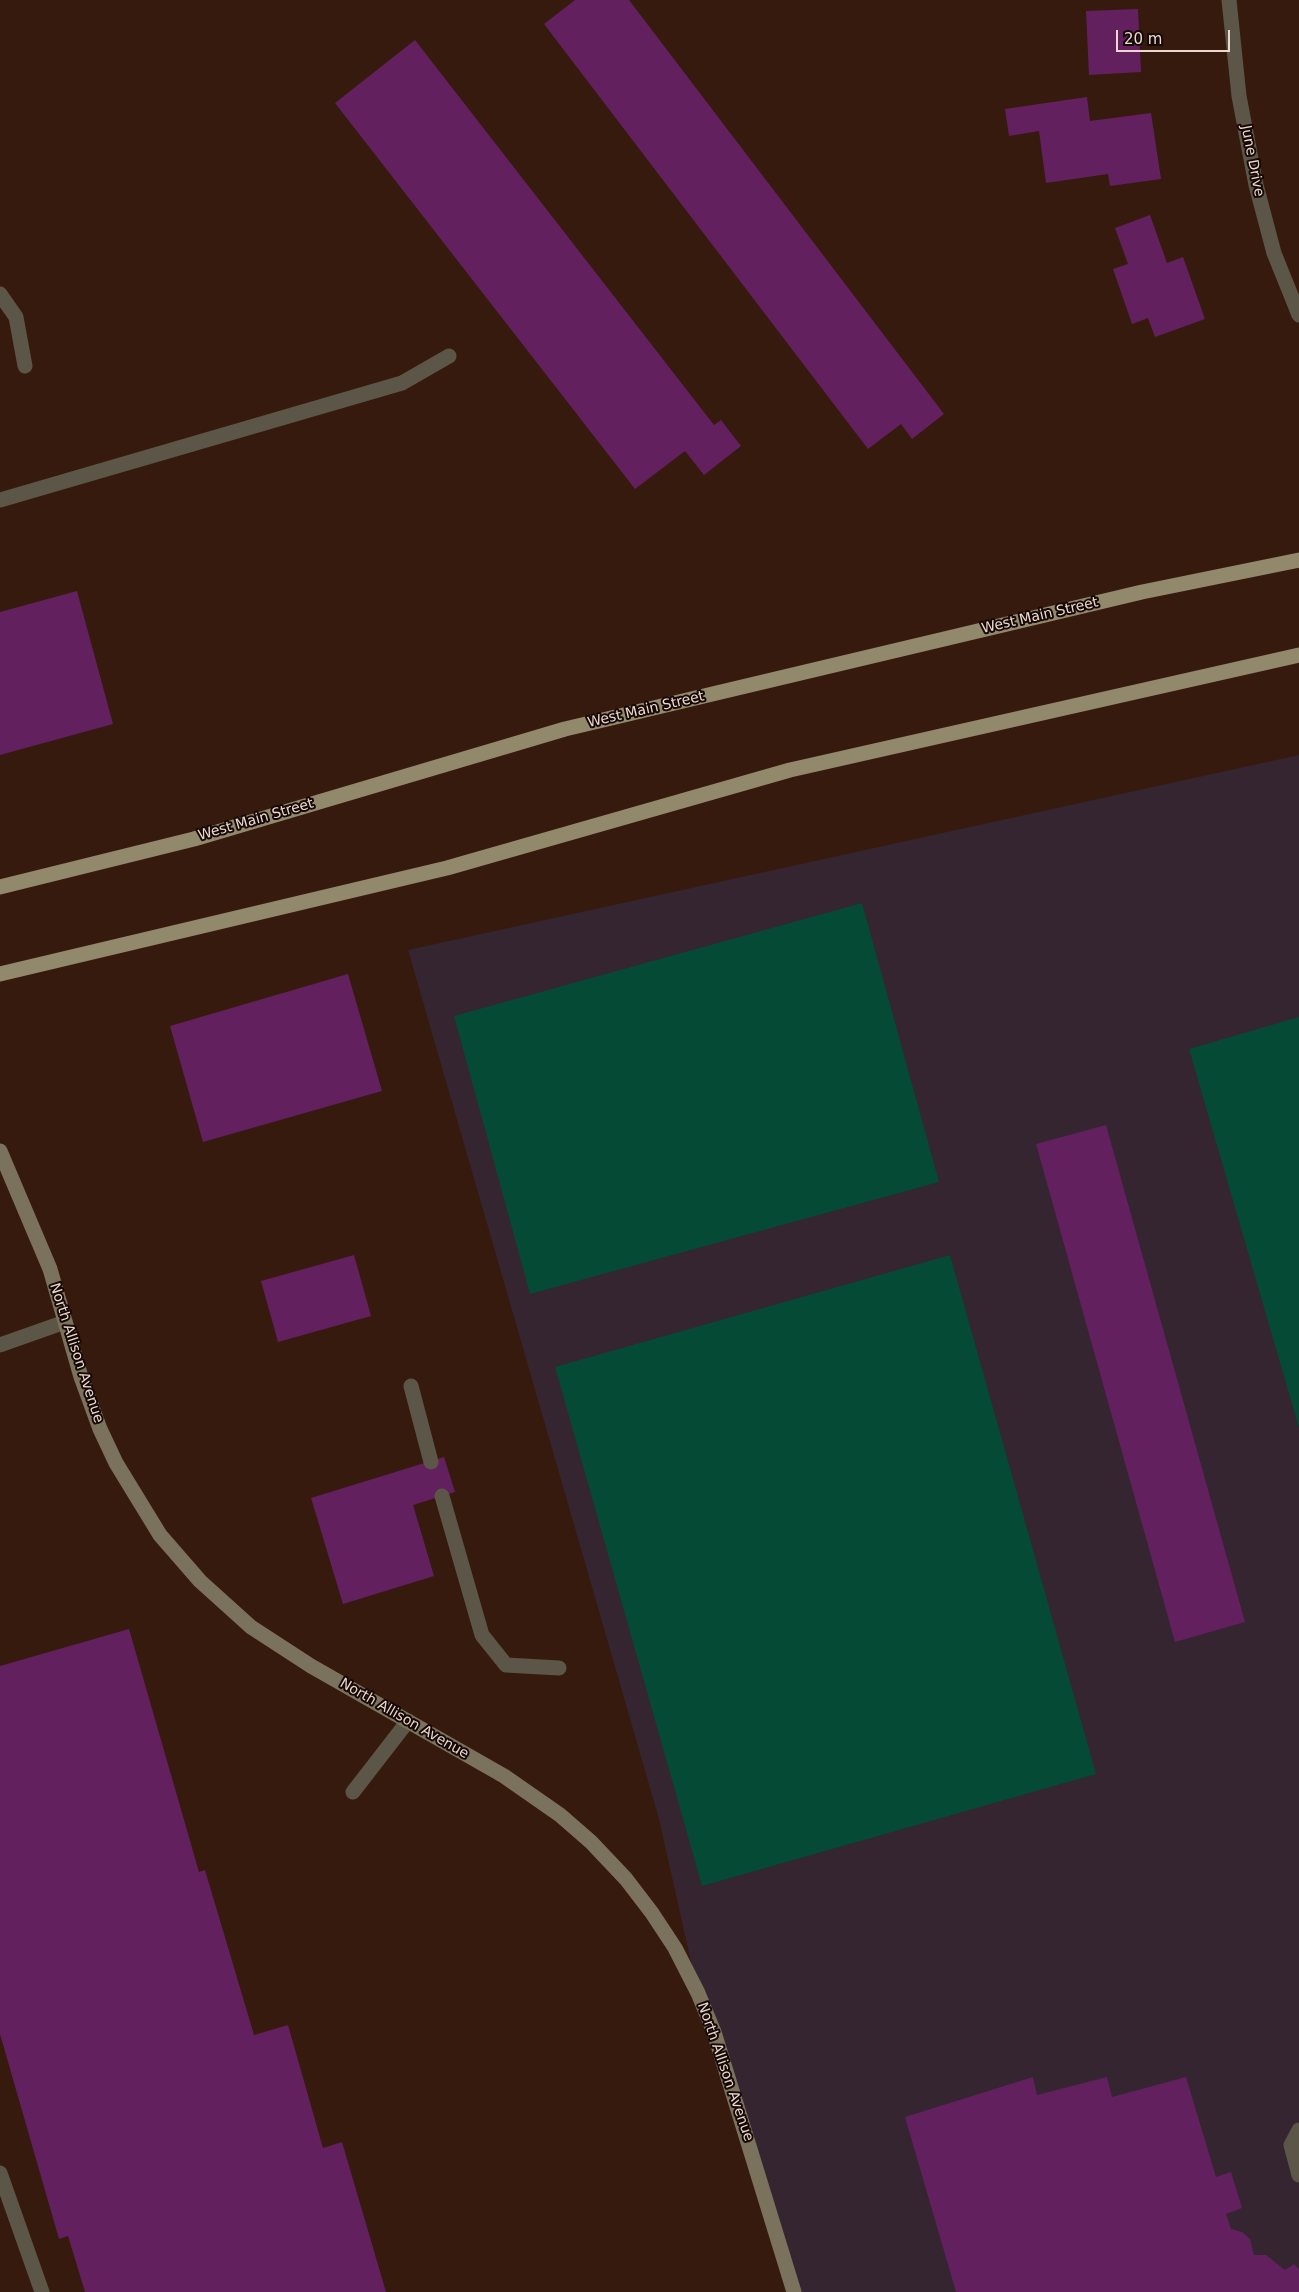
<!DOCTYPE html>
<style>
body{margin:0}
#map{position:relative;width:1299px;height:2292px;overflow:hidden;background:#371a0e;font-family:"DejaVu Sans",sans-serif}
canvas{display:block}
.scale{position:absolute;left:1116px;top:30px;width:114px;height:22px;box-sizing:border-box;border:2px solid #edd8d0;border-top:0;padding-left:6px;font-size:15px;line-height:18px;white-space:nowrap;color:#edd8d0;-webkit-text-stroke:4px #150905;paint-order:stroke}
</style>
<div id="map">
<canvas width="1299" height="2292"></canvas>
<div class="scale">20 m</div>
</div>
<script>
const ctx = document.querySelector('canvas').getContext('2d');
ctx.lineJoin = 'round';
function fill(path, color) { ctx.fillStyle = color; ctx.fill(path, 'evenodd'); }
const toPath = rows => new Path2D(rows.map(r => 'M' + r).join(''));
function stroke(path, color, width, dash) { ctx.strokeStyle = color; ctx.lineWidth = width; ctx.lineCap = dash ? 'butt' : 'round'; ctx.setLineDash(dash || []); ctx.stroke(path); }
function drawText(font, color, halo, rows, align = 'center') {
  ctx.font = font + ' "DejaVu Sans",sans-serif'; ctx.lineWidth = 4; ctx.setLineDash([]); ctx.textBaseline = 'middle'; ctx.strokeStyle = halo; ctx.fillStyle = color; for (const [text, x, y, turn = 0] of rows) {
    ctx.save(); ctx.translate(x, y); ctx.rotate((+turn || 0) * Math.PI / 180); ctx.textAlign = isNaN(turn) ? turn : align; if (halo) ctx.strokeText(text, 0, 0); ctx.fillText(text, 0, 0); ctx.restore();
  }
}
const education = toPath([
 [1299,755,1299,2292,794,2292,698,1993,659,1819,408,950]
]);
const green = toPath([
 [862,903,939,1182,530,1294,454,1016],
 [1299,1017,1299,1428,1189,1049],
 [950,1255,1096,1774,702,1886,555,1367]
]);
const building = toPath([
 [575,0,629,0,944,414,912,439,901,424,868,449,544,24],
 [1138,9,1141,72,1089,75,1086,11],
 [415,40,714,425,721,420,741,446,704,475,685,451,635,489,335,103],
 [1087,97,1090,121,1151,113,1161,179,1110,186,1108,174,1046,183,1039,131,1009,136,1005,109],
 [1150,215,1167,263,1183,257,1205,319,1155,337,1148,318,1132,324,1113,269,1128,264,1115,228],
 [77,591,113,724,0,755,0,612],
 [348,974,382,1091,203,1142,170,1026],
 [1106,1125,1245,1622,1175,1642,1036,1144],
 [354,1255,371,1316,278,1342,261,1281],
 [444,1457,455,1492,413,1505,434,1576,343,1604,311,1498],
 [129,1629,199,1872,205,1870,254,2035,288,2025,323,2148,342,2142,386,2292,85,2292,68,2236,59,2239,0,2034,0,1666],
 [1033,2077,1037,2095,1107,2077,1112,2097,1186,2077,1216,2177,1231,2172,1242,2208,1226,2214,1231,2229,1242,2232,1250,2239,1254,2255,1266,2255,1285,2270,1294,2264,1299,2269,1299,2292,956,2292,905,2117]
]);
const lane = toPath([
 [0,294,16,317,25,366],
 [0,500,402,383,449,356],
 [411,1386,431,1462],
 [442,1496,482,1635,506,1665,559,1668],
 [353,1792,408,1721],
 [1299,2130,1291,2145,1299,2175],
 [0,2173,42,2292]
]);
const street = toPath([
 [1229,0,1239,96,1256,185,1274,253,1299,315],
 [0,1345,65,1322]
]);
const secondary = toPath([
 [0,1151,50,1269,81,1377,100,1429,116,1463,160,1535,200,1581,251,1627,311,1666,504,1776,560,1815,591,1842,626,1879,652,1913,675,1948,698,1993,714,2032,794,2292]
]);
const primary = toPath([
 [0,887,194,839,565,729,1142,592,1299,560],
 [0,974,447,868,790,770,1299,655]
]);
const streetNames = [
 ["June Drive",1252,161,79],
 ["West Main Street",1040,616,-13],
 ["West Main Street",646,710,-13],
 ["West Main Street",256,820,-16],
 ["North Allison Avenue",76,1353,72],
 ["North Allison Avenue",404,1719,30],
 ["North Allison Avenue",725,2072,71]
];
fill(education, '#342530');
fill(green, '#054a34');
fill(building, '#62205f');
stroke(lane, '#5b5648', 15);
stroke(street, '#5b5648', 15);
stroke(secondary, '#7a725c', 15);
stroke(primary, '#92886b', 15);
drawText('14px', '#edd8d0', '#150905', streetNames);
</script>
